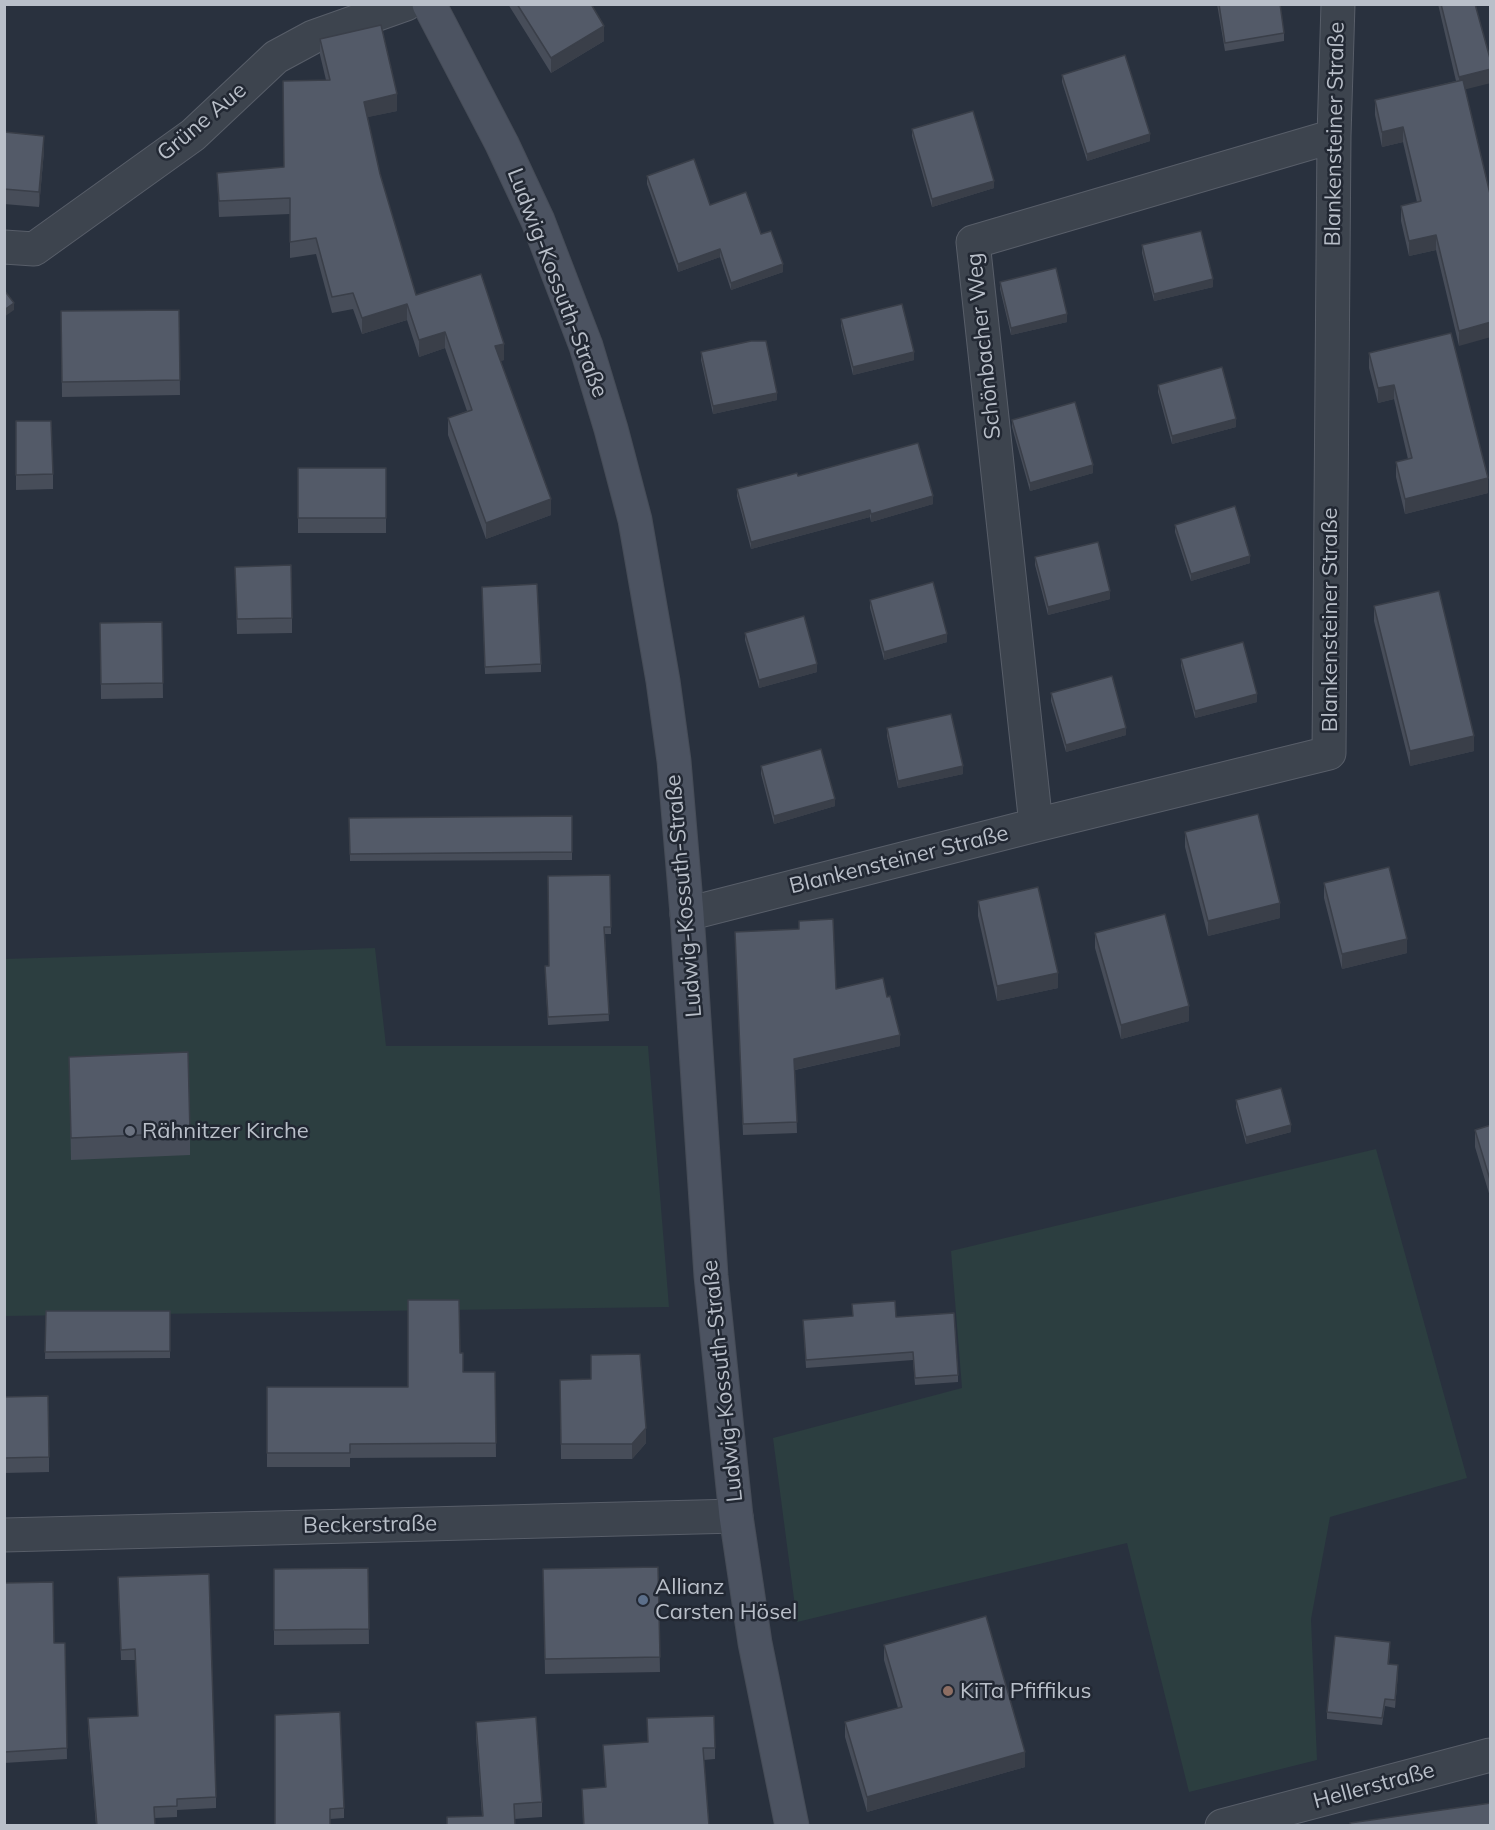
<!DOCTYPE html>
<meta charset="utf-8">
<style>
body{margin:0}
#map{position:relative;width:1495px;height:1830px;overflow:hidden;background:#29313e;font-family:Mulish,sans-serif}
canvas{display:block}
.frame{position:absolute;inset:0;border:6px solid #b9bfc9;pointer-events:none}
</style>
<div id="map">
<canvas width="1495" height="1830"></canvas>
<div class="frame"></div>
</div>
<script>
const ctx = document.querySelector('canvas').getContext('2d');
ctx.lineJoin = 'round';
function fill(path, color) { ctx.fillStyle = color; ctx.fill(path, 'evenodd'); }
const toPath = rows => new Path2D(rows.map(r => 'M' + r).join(''));
function stroke(path, color, width, dash) { ctx.strokeStyle = color; ctx.lineWidth = width; ctx.lineCap = dash ? 'butt' : 'round'; ctx.setLineDash(dash || []); ctx.stroke(path); }
function drawText(font, color, halo, rows, align = 'center') {
  ctx.font = font + ' Mulish,sans-serif'; ctx.lineWidth = 5; ctx.setLineDash([]); ctx.textBaseline = 'middle'; ctx.strokeStyle = halo; ctx.fillStyle = color; for (const [text, x, y, turn = 0] of rows) {
    ctx.save(); ctx.translate(x, y); ctx.rotate((+turn || 0) * Math.PI / 180); ctx.textAlign = isNaN(turn) ? turn : align; if (halo) ctx.strokeText(text, 0, 0); ctx.fillText(text, 0, 0); ctx.restore();
  }
}
const green = toPath([
 [375,948,386,1046,648,1046,669,1307,5,1316,4,959],
 [1376,1149,1467,1478,1330,1517,1311,1619,1317,1760,1189,1792,1127,1543,797,1622,773,1438,962,1388,951,1251]
]);
const street = toPath([
 [4,247,34,249,193,135,276,57,313,37,406,4],
 [1036,825,973,242,1334,136],
 [687,914,1036,825,1329,753,1334,136,1338,4],
 [4,1535,736,1516],
 [1222,1826,1490,1755]
]);
const secondary = toPath([
 [429,4,502,144,538,221,586,346,611,429,635,520,663,681,674,761,687,914,711,1276,736,1516,755,1643,792,1826]
]);
const wall = toPath([
 [508,4,591,4,604,41,551,73],
 [1217,4,1280,4,1284,33,1284,41,1225,51],
 [1438,4,1475,4,1465,90,1459,346,1436,250,1409,256,1401,221,1401,206,1417,202,1403,142,1382,147,1375,115,1375,100,1456,81],
 [320,39,397,111,367,117,380,174,416,295,504,360,500,361,551,515,486,539,448,435,448,418,467,411,445,348,419,357,407,320,362,334,353,309,332,313,316,254,290,258,290,214,219,217,217,173,284,167,326,80,320,55],
 [1062,75,1150,141,1087,161,1062,82],
 [912,129,994,188,932,207,912,136],
 [4,132,44,151,39,207,4,204],
 [647,176,710,205,761,234,783,272,731,290,720,257,678,272,647,184],
 [1142,245,1213,287,1154,301,1142,253],
 [1000,282,1067,322,1011,335,1000,289],
 [179,310,180,395,62,397,61,311],
 [841,319,914,360,853,375,841,326],
 [701,352,777,400,713,414,701,360],
 [1369,353,1488,493,1405,514,1396,477,1396,462,1408,459,1394,399,1378,403,1369,368],
 [1158,385,1236,427,1172,444,1158,392],
 [1012,420,1093,473,1030,491,1012,427],
 [16,421,53,474,53,489,16,490],
 [298,468,386,468,386,533,298,533],
 [798,476,933,504,871,522,870,517,751,549,737,496,737,489],
 [1175,525,1250,563,1191,581,1175,532],
 [1035,557,1110,599,1048,615,1035,565],
 [235,567,292,618,292,633,237,634],
 [482,595,541,664,541,672,485,674],
 [870,600,947,642,884,660,870,608],
 [1374,606,1474,751,1410,766,1374,621],
 [162,622,163,698,101,699,100,623],
 [745,633,817,672,759,688,745,640],
 [1181,659,1257,702,1195,718,1181,666],
 [1051,693,1126,735,1066,752,1051,701],
 [887,728,963,774,898,788,887,736],
 [761,766,835,806,774,824,761,774],
 [572,816,572,860,350,861,349,818],
 [1185,832,1280,918,1208,936,1185,847],
 [610,875,611,934,605,934,609,1021,548,1025,545,974,549,966],
 [1324,883,1407,953,1342,969,1324,898],
 [978,901,1058,988,997,1001,978,916],
 [799,921,836,989,900,1046,795,1070,797,1133,743,1135,735,932,799,929],
 [1095,933,1189,1021,1121,1039,1095,948],
 [69,1057,190,1133,190,1155,71,1160],
 [1236,1100,1291,1132,1246,1144,1236,1107],
 [1491,1125,1491,1200,1475,1147,1475,1130],
 [852,1304,896,1317,958,1375,958,1382,915,1385,913,1360,806,1368,803,1320,853,1316],
 [46,1311,170,1311,170,1358,45,1359],
 [460,1353,463,1372,495,1372,496,1457,350,1458,350,1467,267,1467,267,1387,408,1387],
 [591,1379,646,1443,632,1459,561,1459,560,1380],
 [4,1397,49,1457,49,1472,4,1473],
 [658,1567,660,1672,545,1674,543,1569],
 [368,1568,369,1644,274,1645,274,1569],
 [4,1583,54,1643,65,1643,67,1759,4,1763],
 [118,1588,216,1797,216,1808,177,1810,177,1817,155,1818,155,1826,96,1826,88,1729,88,1718,138,1716,135,1660,121,1660],
 [884,1645,1025,1767,867,1812,845,1737,845,1722,898,1708,884,1660],
 [1390,1650,1389,1664,1398,1673,1395,1708,1385,1706,1382,1725,1327,1719,1327,1712],
 [275,1715,344,1808,344,1818,330,1819],
 [647,1718,715,1748,715,1759,704,1760,709,1826,583,1826,582,1789,605,1787,603,1745,648,1742],
 [476,1722,542,1802,542,1817,514,1819,482,1816,476,1737]
]);
const shadedWall = toPath([
 [604,26,604,41,551,73,551,58],
 [1491,69,1491,83,1459,91,1459,77],
 [397,94,397,111,364,118,364,102],
 [1403,127,1403,142,1382,147,1382,132],
 [1150,134,1150,141,1087,161,1087,154],
 [44,136,44,151,39,207,39,192],
 [994,181,994,188,932,207,932,199],
 [1436,235,1436,250,1409,256,1409,241],
 [720,249,720,257,678,272,678,264],
 [783,264,783,272,731,290,731,283],
 [1213,279,1213,287,1154,301,1154,294],
 [14,303,14,310,4,317,4,310],
 [407,304,407,320,362,334,362,318],
 [1067,314,1067,322,1011,335,1011,328],
 [1491,322,1491,337,1459,346,1459,331],
 [445,332,445,348,419,357,419,340],
 [504,344,504,360,495,363,495,346],
 [914,352,914,360,853,375,853,367],
 [1394,385,1394,399,1378,403,1378,388],
 [777,393,777,400,713,414,713,406],
 [1236,419,1236,427,1172,444,1172,436],
 [1093,465,1093,473,1030,491,1030,483],
 [1488,478,1488,493,1405,514,1405,499],
 [933,496,933,504,871,522,871,514],
 [551,499,551,515,486,539,486,523],
 [870,510,870,517,751,549,751,542],
 [1250,556,1250,563,1191,581,1191,574],
 [1110,591,1110,599,1048,615,1048,607],
 [947,634,947,642,884,660,884,652],
 [817,664,817,672,759,688,759,680],
 [1257,694,1257,702,1195,718,1195,711],
 [1126,728,1126,735,1066,752,1066,745],
 [1474,736,1474,751,1410,766,1410,751],
 [963,766,963,774,898,788,898,781],
 [835,799,835,806,774,824,774,816],
 [1280,903,1280,918,1208,936,1208,921],
 [1407,939,1407,953,1342,969,1342,954],
 [1058,973,1058,988,997,1001,997,986],
 [1189,1006,1189,1021,1121,1039,1121,1025],
 [900,1035,900,1046,794,1070,794,1059],
 [1291,1125,1291,1132,1246,1144,1246,1137],
 [646,1428,646,1443,632,1459,632,1444],
 [1398,1665,1398,1673,1395,1708,1395,1700],
 [1025,1752,1025,1767,867,1812,867,1797]
]);
const building = toPath([
 [517,4,591,4,604,26,551,58,517,4],
 [1219,4,1280,4,1284,33,1225,43,1219,4],
 [1441,4,1475,4,1491,62,1491,69,1459,77,1441,4],
 [381,25,397,94,364,102,380,174,416,295,481,274,504,344,495,346,551,499,486,523,448,418,472,410,445,332,419,340,407,304,362,318,353,293,332,297,316,238,290,242,290,198,219,201,217,173,284,167,283,81,330,80,320,39,381,25],
 [1125,55,1150,134,1087,154,1062,75,1125,55],
 [1463,80,1491,198,1491,322,1459,331,1436,235,1409,241,1401,206,1421,201,1403,127,1382,132,1375,100,1463,80],
 [973,111,994,181,932,199,912,129,973,111],
 [4,132,44,136,39,192,4,189,4,132],
 [694,159,710,205,746,192,761,234,771,231,783,264,731,283,720,249,678,264,647,176,694,159],
 [1201,231,1213,279,1154,294,1142,245,1201,231],
 [1056,268,1067,314,1011,328,1000,282,1056,268],
 [4,290,14,303,4,310,4,290],
 [902,304,914,352,853,367,841,319,902,304],
 [179,310,180,380,62,382,61,311,179,310],
 [1451,333,1488,478,1405,499,1396,462,1412,458,1403,422,1394,385,1378,388,1369,353,1451,333],
 [751,341,766,341,777,393,713,406,701,352,751,341],
 [1222,367,1236,419,1172,436,1158,385,1222,367],
 [1075,402,1093,465,1030,483,1012,420,1075,402],
 [16,421,51,421,53,474,16,475,16,421],
 [918,443,933,496,871,514,870,510,751,542,737,489,797,473,798,476,918,443],
 [298,468,386,468,386,518,298,518,298,468],
 [1235,506,1250,556,1191,574,1175,525,1235,506],
 [1098,542,1110,591,1048,607,1035,557,1098,542],
 [291,565,292,618,237,619,235,567,291,565],
 [933,582,947,634,884,652,870,600,933,582],
 [537,584,541,664,485,667,482,587,537,584],
 [1439,591,1474,736,1410,751,1374,606,1439,591],
 [804,616,817,664,759,680,745,633,804,616],
 [162,622,163,683,101,684,100,623,162,622],
 [1243,642,1257,694,1195,711,1181,659,1243,642],
 [1112,676,1126,728,1066,745,1051,693,1112,676],
 [951,714,963,766,898,781,887,728,951,714],
 [821,749,835,799,774,816,761,766,821,749],
 [1258,814,1280,903,1208,921,1185,832,1258,814],
 [572,816,572,852,350,854,349,818,572,816],
 [1389,867,1407,939,1342,954,1324,883,1389,867],
 [610,875,611,927,604,927,609,1014,548,1017,545,966,549,966,548,876,610,875],
 [1038,887,1058,973,997,986,978,901,1038,887],
 [1165,914,1189,1006,1121,1025,1095,933,1165,914],
 [833,919,836,989,883,978,887,997,890,996,900,1035,794,1059,797,1122,743,1124,735,932,799,929,799,921,833,919],
 [188,1052,190,1133,71,1138,69,1057,188,1052],
 [1281,1088,1291,1125,1246,1137,1236,1100,1281,1088],
 [1491,1125,1491,1183,1475,1130,1491,1125],
 [408,1300,459,1300,460,1353,463,1353,463,1372,495,1372,496,1443,350,1444,350,1453,267,1453,267,1387,408,1387,408,1300],
 [895,1301,896,1317,954,1313,958,1375,915,1378,913,1352,806,1360,803,1320,853,1316,852,1304,895,1301],
 [46,1311,170,1311,170,1351,45,1352,46,1311],
 [640,1354,646,1428,632,1444,561,1444,560,1380,591,1379,591,1355,640,1354],
 [48,1396,49,1457,4,1458,4,1397,48,1396],
 [658,1567,660,1657,545,1659,543,1569,658,1567],
 [368,1568,369,1629,274,1630,274,1569,368,1568],
 [209,1574,216,1797,177,1799,177,1806,154,1807,155,1826,97,1826,88,1718,138,1716,135,1649,121,1650,118,1577,209,1574],
 [53,1582,54,1643,65,1643,67,1748,4,1752,4,1583,53,1582],
 [986,1616,1025,1752,867,1797,845,1722,902,1707,884,1645,986,1616],
 [1335,1636,1390,1642,1388,1664,1398,1665,1395,1700,1385,1699,1382,1718,1327,1712,1335,1636],
 [340,1712,344,1808,330,1809,330,1826,275,1826,275,1715,340,1712],
 [714,1716,715,1748,703,1748,709,1826,584,1826,582,1789,606,1787,603,1745,648,1742,647,1718,714,1716],
 [536,1717,542,1802,514,1804,515,1826,447,1826,447,1817,483,1816,476,1722,536,1717],
 [1491,1803,1491,1826,1351,1826,1350,1823,1491,1803]
]);
const markers = [
 [130,1131,6,"#6b7280"],
 [643,1600,6,"#5c6f8a"],
 [948,1691,6,"#8d6e63"]
];
const streetNames = [
 ["Grüne Aue",202,122,-40],
 ["Blankensteiner Straße",1335,134,-89],
 ["Ludwig-Kossuth-Straße",557,283,69],
 ["Schönbacher Weg",984,346,-96],
 ["Blankensteiner Straße",1330,620,-90],
 ["Blankensteiner Straße",899,860,-14],
 ["Ludwig-Kossuth-Straße",684,896,-95],
 ["Ludwig-Kossuth-Straße",723,1381,-96],
 ["Beckerstraße",370,1525,-1],
 ["Hellerstraße",1374,1786,-15]
];
const poiNames = [
 ["Rähnitzer Kirche",142,1131],
 ["Allianz",655,1587],
 ["Carsten Hösel",655,1612],
 ["KiTa Pfiffikus",960,1691]
];
fill(green, '#2c3e40');
stroke(street, '#585e69', 35);
stroke(secondary, '#464c57', 35);
stroke(street, '#3d444e', 33);
stroke(secondary, '#4c5361', 33);
fill(wall, '#474d59');
fill(shadedWall, '#3a3f49');
fill(building, '#535a68');
stroke(building, '#3a3f49', 1.5);
for (const [x, y, r, color] of markers) { const dot = new Path2D(); dot.arc(x, y, r, 0, 2 * Math.PI); ctx.fillStyle = color; ctx.fill(dot); stroke(dot, '#222833', 2); }
drawText('22px', '#b9bfc9', '#222833', streetNames);
drawText('22px', '#b9bfc9', '#222833', poiNames, 'left');
</script>
